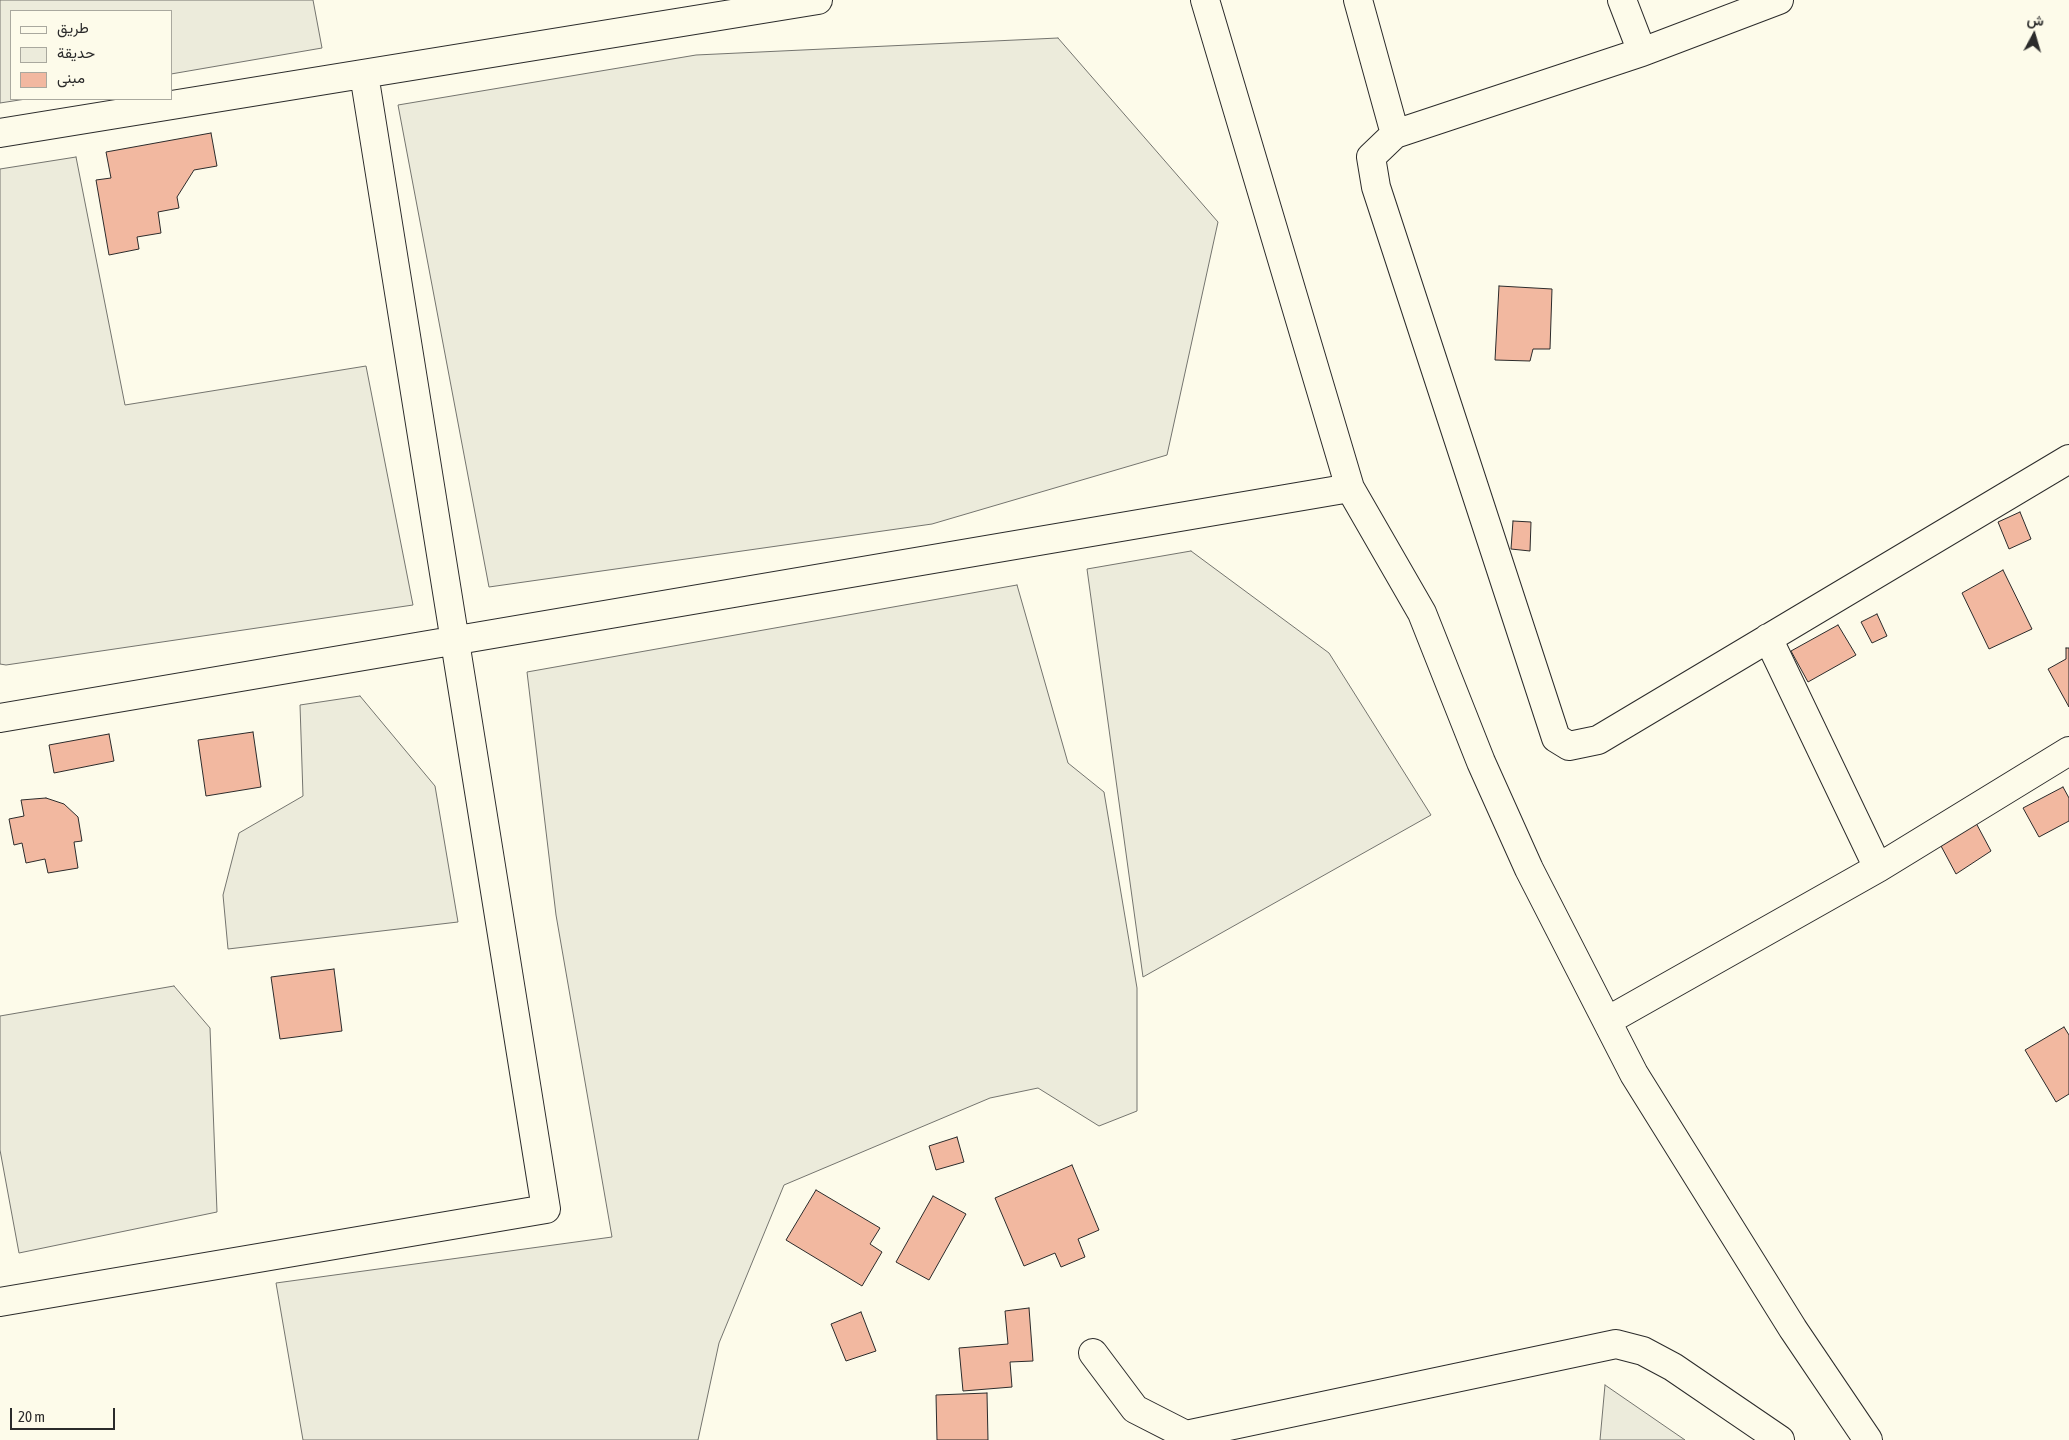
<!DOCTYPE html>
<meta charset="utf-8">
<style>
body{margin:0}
#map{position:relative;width:2069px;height:1440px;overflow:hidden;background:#fdfbea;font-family:"Asap Condensed",Vazirmatn,sans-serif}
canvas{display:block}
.legend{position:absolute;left:10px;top:10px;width:162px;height:90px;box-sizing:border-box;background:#fdfbea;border:1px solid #a9a89e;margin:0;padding:6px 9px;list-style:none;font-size:15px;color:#2b2b2b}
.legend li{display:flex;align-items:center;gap:10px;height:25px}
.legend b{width:25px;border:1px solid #a9a89e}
.north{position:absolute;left:2009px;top:10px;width:50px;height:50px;-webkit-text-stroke:4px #fdfbea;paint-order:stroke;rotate:6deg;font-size:14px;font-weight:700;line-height:20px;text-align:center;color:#2b2b2b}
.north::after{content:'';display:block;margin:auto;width:18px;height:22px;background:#2b2b2b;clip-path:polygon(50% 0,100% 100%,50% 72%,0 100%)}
.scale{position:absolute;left:10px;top:1408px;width:105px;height:22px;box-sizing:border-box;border:2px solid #2b2b2b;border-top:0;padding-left:6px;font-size:15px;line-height:18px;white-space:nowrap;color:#2b2b2b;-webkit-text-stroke:4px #fdfbea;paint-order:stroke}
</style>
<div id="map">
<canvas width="2069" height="1440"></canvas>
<ul class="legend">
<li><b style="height:6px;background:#fdfbea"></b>طريق</li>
<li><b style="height:14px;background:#ecebdb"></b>حديقة</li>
<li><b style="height:14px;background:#f2b8a0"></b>مبنى</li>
</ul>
<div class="north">ش</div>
<div class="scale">20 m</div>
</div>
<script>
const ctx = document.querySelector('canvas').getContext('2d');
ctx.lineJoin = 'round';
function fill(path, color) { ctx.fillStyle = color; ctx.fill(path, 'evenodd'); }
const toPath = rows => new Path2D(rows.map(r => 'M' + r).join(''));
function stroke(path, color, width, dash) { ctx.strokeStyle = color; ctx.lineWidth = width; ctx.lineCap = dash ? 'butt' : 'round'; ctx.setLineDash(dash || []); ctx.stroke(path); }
const green = toPath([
 [0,0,313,0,322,48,171,74,171,11,11,11,11,99,26,99,0,103,0,0],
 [1058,38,1218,222,1167,455,932,524,489,587,398,105,696,55,1058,38],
 [76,157,125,405,366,366,413,605,6,665,0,664,0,169,76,157],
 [1191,551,1329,653,1431,815,1143,977,1087,569,1191,551],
 [1017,585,1068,763,1104,792,1137,988,1137,1111,1099,1126,1038,1088,990,1098,784,1185,719,1343,698,1440,303,1440,276,1283,612,1237,556,915,527,672,1017,585],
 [360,696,435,786,458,922,228,949,223,895,239,833,303,796,300,705,360,696],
 [174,986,210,1028,217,1212,19,1253,0,1150,0,1016,174,986],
 [1605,1385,1685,1440,1600,1440,1605,1385]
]);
const building = toPath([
 [211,133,217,166,194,170,177,197,179,208,158,212,161,233,137,237,139,249,109,255,96,180,111,178,106,152,211,133],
 [1499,286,1552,289,1550,349,1533,349,1530,361,1495,360,1499,286],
 [2020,512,2031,539,2009,549,1998,522,2020,512],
 [1513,521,1531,522,1530,551,1511,549,1513,521],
 [2003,570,2032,629,1989,649,1962,593,2003,570],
 [1877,614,1887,636,1872,643,1861,622,1877,614],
 [1838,625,1856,655,1808,682,1791,651,1838,625],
 [2066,648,2069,648,2069,707,2048,669,2066,659,2066,648],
 [253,732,261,787,206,796,198,740,253,732],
 [109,734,114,761,54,773,49,745,109,734],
 [2063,787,2069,798,2069,821,2039,837,2023,808,2063,787],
 [46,798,64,804,78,817,82,841,74,842,78,868,48,873,45,859,26,863,22,843,14,845,9,819,24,816,21,800,46,798],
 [1976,823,1991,851,1956,874,1941,846,1976,823],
 [334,969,342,1031,280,1039,271,977,334,969],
 [2064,1027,2069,1035,2069,1094,2056,1102,2025,1050,2064,1027],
 [957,1137,964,1162,936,1170,929,1146,957,1137],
 [1072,1165,1099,1230,1078,1239,1085,1257,1061,1267,1055,1253,1024,1266,995,1198,1072,1165],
 [816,1190,880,1228,870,1244,882,1252,862,1286,786,1240,816,1190],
 [933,1196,966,1214,929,1280,896,1262,933,1196],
 [1029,1308,1033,1361,1010,1362,1012,1387,963,1391,959,1348,1008,1344,1005,1311,1029,1308],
 [861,1312,876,1351,846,1361,831,1324,861,1312],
 [987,1393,988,1440,937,1440,936,1395,987,1393]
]);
const street = toPath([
 [1205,0,1350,488,1422,613,1481,762,1529,869,1634,1074,1793,1329,1868,1440],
 [1358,0,1395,134],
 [1622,0,1642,52],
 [1779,0,1642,52,1395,134,1371,157,1376,187,1556,738,1569,746,1598,740,2069,459],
 [0,133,818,0],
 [1768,638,1878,868],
 [0,718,1350,488],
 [1607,1021,1878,868,2069,751],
 [0,1302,546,1209,364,74],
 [1093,1353,1135,1409,1186,1435,1616,1344,1643,1351,1673,1367,1780,1440]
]);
fill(green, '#ecebdb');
stroke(green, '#74746e', 1);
fill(building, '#f2b8a0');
stroke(building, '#2b2b2b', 1);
stroke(street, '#2b2b2b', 30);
stroke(street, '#fdfbea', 28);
</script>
